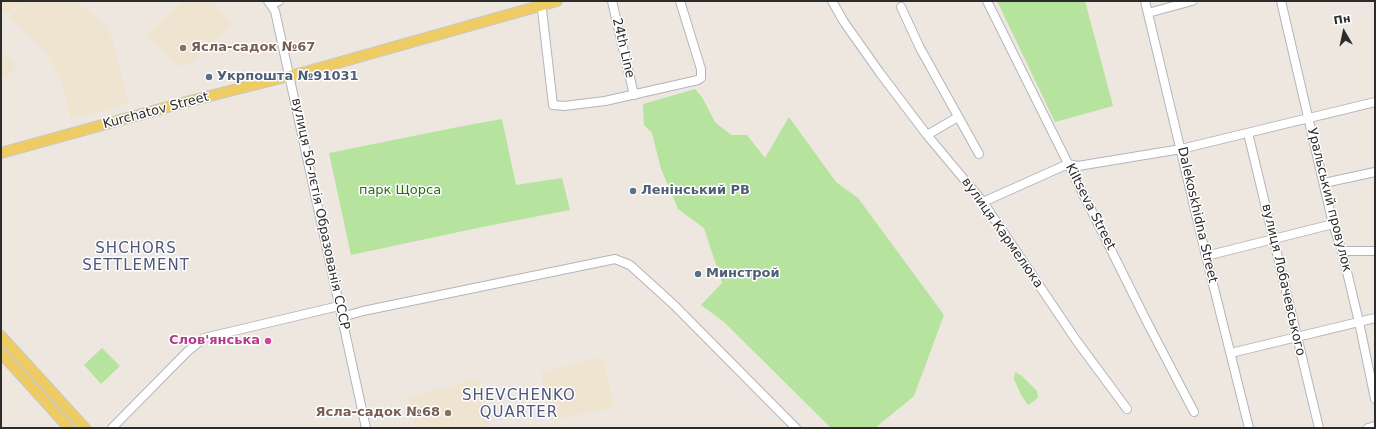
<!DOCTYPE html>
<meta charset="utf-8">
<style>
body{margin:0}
#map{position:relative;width:1376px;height:429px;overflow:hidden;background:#ede7df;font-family:"DejaVu Sans",sans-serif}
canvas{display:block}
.frame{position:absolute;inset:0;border:2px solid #2c2c2c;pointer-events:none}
.north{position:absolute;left:1324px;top:12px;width:40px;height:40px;-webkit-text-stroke:3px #fff;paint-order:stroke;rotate:351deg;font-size:11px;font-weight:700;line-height:16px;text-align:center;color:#2c2c2c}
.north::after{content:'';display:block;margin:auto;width:14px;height:18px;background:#2c2c2c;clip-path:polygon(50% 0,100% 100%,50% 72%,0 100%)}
</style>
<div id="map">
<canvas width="1376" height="429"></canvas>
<div class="frame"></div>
<div class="north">Пн</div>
</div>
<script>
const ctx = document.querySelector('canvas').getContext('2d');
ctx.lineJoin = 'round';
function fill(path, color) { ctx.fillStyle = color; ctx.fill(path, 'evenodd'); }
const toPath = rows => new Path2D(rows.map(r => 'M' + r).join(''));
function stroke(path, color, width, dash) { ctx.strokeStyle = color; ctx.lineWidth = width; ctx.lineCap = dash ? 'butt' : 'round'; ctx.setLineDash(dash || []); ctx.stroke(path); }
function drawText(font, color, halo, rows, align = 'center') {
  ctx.font = font + ' "DejaVu Sans",sans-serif'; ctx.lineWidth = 3; ctx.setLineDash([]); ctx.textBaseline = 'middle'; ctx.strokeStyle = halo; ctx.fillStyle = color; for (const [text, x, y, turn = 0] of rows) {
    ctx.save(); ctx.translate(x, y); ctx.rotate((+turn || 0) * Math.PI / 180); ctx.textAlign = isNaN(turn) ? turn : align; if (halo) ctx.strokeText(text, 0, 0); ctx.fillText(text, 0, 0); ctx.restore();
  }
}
const education = toPath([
 [1,1,23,1,7,15,1,8],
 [26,1,77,1,106,27,113,40,128,104,71,119,61,81,47,54,9,17],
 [183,1,211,1,233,23,192,62,176,67,147,34],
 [1,51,17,67,1,80],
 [603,357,614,407,550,421,541,372],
 [479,379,489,428,415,428,408,397]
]);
const green = toPath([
 [997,1,1085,1,1113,106,1055,122],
 [695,89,702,97,715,122,731,135,747,135,765,158,789,117,836,182,858,198,944,315,914,396,875,428,831,428,724,322,701,305,722,283,704,228,678,209,661,169,652,133,644,125,643,104],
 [502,119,516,185,562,178,570,210,482,227,351,255,329,153,458,127],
 [102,348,120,366,101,384,84,365],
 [1015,372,1022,376,1037,391,1038,398,1028,405,1021,395,1014,379]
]);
const minor = toPath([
 [268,1,275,11,289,75,366,428],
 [541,1,553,105,564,106,605,101,698,80,701,78,701,69,680,1],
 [612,1,634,95],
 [832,1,844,22,880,73,927,135,983,202,1076,340,1127,409],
 [987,1,1147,322,1194,412],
 [1145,1,1206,256,1249,428],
 [1281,1,1333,224,1342,251,1359,322,1375,399],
 [271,5,279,1],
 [901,7,920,48,979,154],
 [1148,13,1192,1],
 [1248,133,1319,428],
 [927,135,958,117],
 [1324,183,1375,172],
 [983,202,1068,164,1078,166,1181,149,1375,102],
 [1342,251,1375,251],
 [1206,256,1333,224],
 [342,317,363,311,615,259,630,265,674,305,796,428],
 [1231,353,1375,318],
 [112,428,187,352,204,338,339,306],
 [1368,428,1375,426]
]);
const major = toPath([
 [1,153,182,103,309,71,557,1],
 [1,336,85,428],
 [1,353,69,428]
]);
const markers = [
 [183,48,4,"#8d6e63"],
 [209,77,4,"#5c6f8a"],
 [633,191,4,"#5c6f8a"],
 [698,274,4,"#5c6f8a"],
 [268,341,4,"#d1479c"],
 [448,413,4,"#8d6e63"]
];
const educationNames = [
 ["Ясла-садок №67",191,48],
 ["Ясла-садок №68",440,413,"right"]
];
const streetNames = [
 ["24th Line",623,48,77],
 ["Kurchatov Street",156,111,-15],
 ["Уральський провулок",1329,200,76],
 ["Kiltseva Street",1090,207,63],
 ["вулиця 50-лєтія Образованія СССР",320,214,78],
 ["Dalekoskhidna Street",1197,215,77],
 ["вулиця Кармелюка",1002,233,55],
 ["вулиця Лобачевського",1283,280,77]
];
const serviceNames = [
 ["Укрпошта №91031",217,77],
 ["Ленінський РВ",641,191],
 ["Минстрой",706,274]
];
const parkNames = [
 ["парк Щорса",400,191]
];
const hotelNames = [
 ["Слов'янська",260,341]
];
const quarterNames = [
 ["SHCHORS",136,249],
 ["SETTLEMENT",136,266],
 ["SHEVCHENKO",519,396],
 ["QUARTER",519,413]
];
fill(education, '#eee4cf');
fill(green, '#b6e39d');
stroke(minor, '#b2b5bf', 10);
stroke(major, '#c8c8c8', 12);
stroke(minor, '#fff', 8);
stroke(major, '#efcc63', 10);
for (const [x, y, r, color] of markers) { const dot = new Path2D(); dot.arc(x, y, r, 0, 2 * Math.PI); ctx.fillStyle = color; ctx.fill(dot); stroke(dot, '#fff', 1.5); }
drawText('bold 13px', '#785e54', '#fff', educationNames, 'left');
drawText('13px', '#2c2c2c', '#fff', streetNames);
drawText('bold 13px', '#4e5e75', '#fff', serviceNames, 'left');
drawText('13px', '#2d691c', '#fff', parkNames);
drawText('bold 13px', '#b23c85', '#fff', hotelNames, 'right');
ctx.letterSpacing = '1px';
drawText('15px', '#4d567d', '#fff', quarterNames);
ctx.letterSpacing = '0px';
</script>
